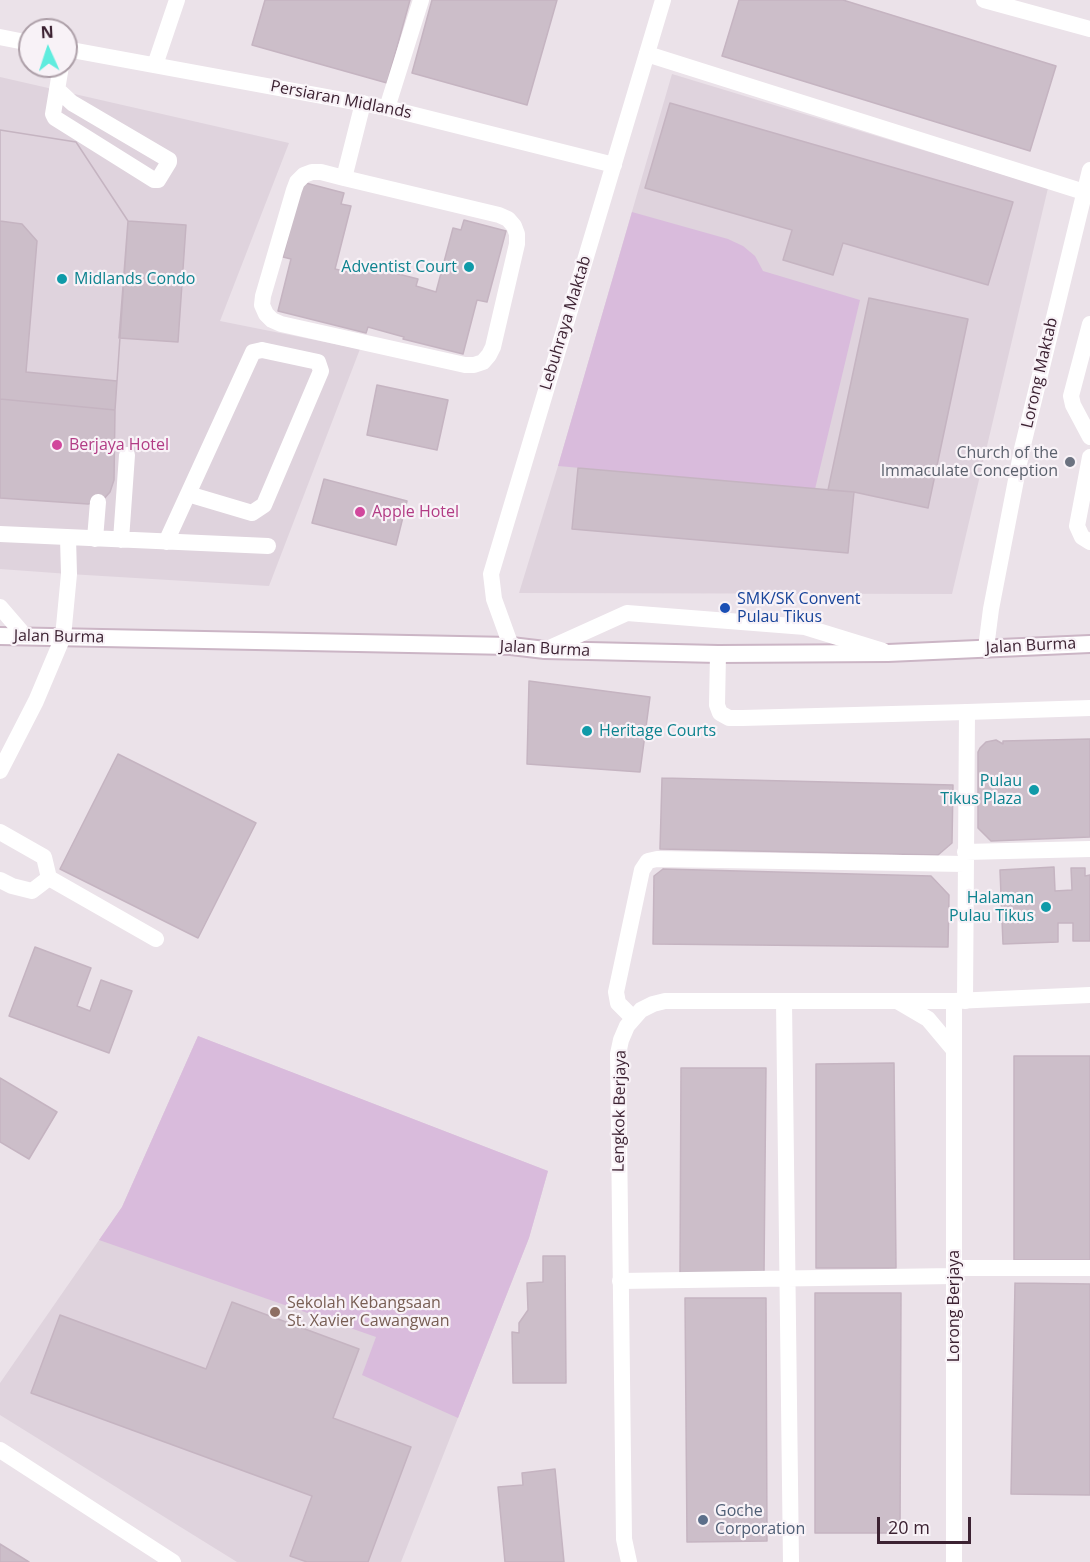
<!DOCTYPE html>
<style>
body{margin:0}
#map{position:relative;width:1090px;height:1562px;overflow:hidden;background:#ebe2e9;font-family:"Open Sans",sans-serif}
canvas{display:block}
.north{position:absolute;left:18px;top:18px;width:60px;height:60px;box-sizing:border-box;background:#f8f2f7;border:2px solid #ad9fa8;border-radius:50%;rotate:357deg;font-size:16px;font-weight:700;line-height:24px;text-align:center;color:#3c2232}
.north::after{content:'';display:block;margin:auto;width:21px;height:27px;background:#5fecde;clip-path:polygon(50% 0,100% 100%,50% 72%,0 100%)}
.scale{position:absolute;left:877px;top:1517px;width:94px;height:27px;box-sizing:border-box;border:3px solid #3c2232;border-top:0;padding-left:8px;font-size:18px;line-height:21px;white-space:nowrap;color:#3c2232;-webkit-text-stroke:4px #f8f2f7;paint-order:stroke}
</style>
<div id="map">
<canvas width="1090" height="1562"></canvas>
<div class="north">N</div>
<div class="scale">20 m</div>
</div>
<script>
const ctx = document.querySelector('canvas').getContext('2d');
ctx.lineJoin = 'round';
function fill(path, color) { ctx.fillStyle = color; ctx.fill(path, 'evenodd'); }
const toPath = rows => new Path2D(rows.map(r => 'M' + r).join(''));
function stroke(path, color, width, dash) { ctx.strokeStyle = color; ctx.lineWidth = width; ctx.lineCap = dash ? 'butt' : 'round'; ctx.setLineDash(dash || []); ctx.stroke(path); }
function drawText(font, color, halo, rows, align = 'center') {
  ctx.font = font + ' "Open Sans",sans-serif'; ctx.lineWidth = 4.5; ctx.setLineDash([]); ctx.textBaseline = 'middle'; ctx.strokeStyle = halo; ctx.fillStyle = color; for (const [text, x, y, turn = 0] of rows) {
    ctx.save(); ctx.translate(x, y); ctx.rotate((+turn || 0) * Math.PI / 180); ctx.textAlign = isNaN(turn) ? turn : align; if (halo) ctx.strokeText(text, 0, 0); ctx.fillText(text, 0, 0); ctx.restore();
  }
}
const built = toPath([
 [672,74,1048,188,952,594,519,593,558,466],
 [0,77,289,143,220,321,360,349,269,586,69,574,0,569],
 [198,1036,548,1171,529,1238,401,1562,237,1562,0,1415,0,1383,122,1207]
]);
const green = toPath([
 [632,212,728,239,743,246,755,256,763,271,860,300,815,489,558,466],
 [198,1036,548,1171,529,1238,458,1418,362,1375,376,1337,99,1240,122,1207]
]);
const building = toPath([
 [265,0,410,0,387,83,252,45,265,0],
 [432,0,557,0,527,105,412,73,432,0],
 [739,0,843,0,1056,66,1030,151,722,56,739,0],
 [670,103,1013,202,988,285,843,243,833,275,783,260,792,230,645,188,670,103],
 [0,130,76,142,128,221,115,410,0,399,0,130],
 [0,130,76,142,128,221,117,381,26,372,37,241,22,224,0,221,0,130],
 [302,182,344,193,341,204,351,206,335,269,356,274,359,264,418,279,416,286,436,292,453,228,461,230,464,220,506,231,487,302,477,300,463,354,403,339,404,337,368,327,366,333,278,311,291,259,283,257,302,182],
 [128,221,186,225,178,342,119,338,128,221],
 [869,298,968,319,928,508,854,492,828,490,869,298],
 [377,385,448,400,437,450,367,435,377,385],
 [0,399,115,410,114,480,110,492,102,501,88,504,0,498,0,399],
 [578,468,854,492,848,553,572,529,578,468],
 [324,479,407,501,396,545,312,523,324,479],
 [529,681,650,697,640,772,527,764,529,681],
 [1090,739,1090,837,991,841,978,828,978,752,980,748,986,742,996,740,1003,744,1003,741,1090,739],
 [118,754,256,823,198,938,60,869,118,754],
 [662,778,953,785,952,843,938,855,660,849,662,778],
 [1054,867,1055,891,1072,890,1071,868,1085,868,1085,876,1090,875,1090,941,1073,941,1073,923,1058,923,1058,942,1003,944,1000,870,1054,867],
 [663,869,931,876,949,895,948,947,653,944,654,876,663,869],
 [35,947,91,968,77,1006,90,1011,101,980,132,991,109,1053,9,1016,35,947],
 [1014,1056,1090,1056,1090,1260,1014,1260,1014,1056],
 [894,1063,896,1268,816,1268,816,1064,894,1063],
 [681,1068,766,1068,764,1273,680,1273,681,1068],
 [0,1078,57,1112,29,1159,0,1142,0,1078],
 [543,1256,565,1256,566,1383,513,1383,512,1332,519,1333,519,1323,528,1310,527,1283,543,1282,543,1256],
 [1015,1283,1090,1284,1090,1495,1011,1494,1015,1283],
 [815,1293,901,1293,900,1533,815,1533,815,1293],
 [685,1298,766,1298,767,1541,687,1542,685,1298],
 [232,1302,359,1349,333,1418,411,1447,368,1562,307,1562,290,1556,312,1496,31,1393,60,1315,206,1369,232,1302],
 [555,1469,564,1562,505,1562,498,1487,523,1485,522,1473,555,1469],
 [0,1544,29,1562,0,1562,0,1544]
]);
const service = toPath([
 [647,54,1084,192],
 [57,89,72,103,169,160,169,162,158,180,154,180,55,118,53,114,61,66],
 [387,108,421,0],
 [344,178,321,172,312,172,304,175,297,182,294,190,263,296,262,305,266,314,272,320,281,324,465,365,474,365,483,362,489,355,493,347,517,244,517,234,514,226,508,219,499,215,344,178,363,103],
 [1090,324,1071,396,1073,405,1090,437],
 [262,350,318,362,321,371,264,505,252,513,188,494,253,352,262,350],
 [1090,457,1077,526,1082,537,1090,542],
 [0,534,268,546],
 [95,539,98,502],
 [121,540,127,455],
 [166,542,188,494],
 [0,607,25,636],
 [63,637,69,574,68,538],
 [545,650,627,613,805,627,883,651],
 [0,832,44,857,49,878,156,939],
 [965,852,1090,849],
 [0,880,12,886,32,891,49,878],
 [784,1001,791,1562],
 [965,1001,967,712],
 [633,1018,618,1003,616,992,642,870,648,861,657,859,965,864],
 [954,1268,1090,1268],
 [620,1281,954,1276]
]);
const minor = toPath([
 [984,0,1090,29],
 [0,37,30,43],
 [66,49,387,108,614,165],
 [155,65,177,0],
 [511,646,494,599,491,574,663,0],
 [986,648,991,609,1022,449,1090,170],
 [718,654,717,705,720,713,729,718,742,718,967,712,1090,708],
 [0,771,36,701,63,637],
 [899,1002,928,1019,954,1050],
 [0,1450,173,1562],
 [629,1562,624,1539,618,1054,621,1040,627,1026,641,1010,653,1004,665,1001,954,1001,1090,995],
 [954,1562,954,1001]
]);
const secondary = toPath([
 [0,636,511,646,545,650,718,654,888,653,1090,644]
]);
const markers = [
 [469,267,6,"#0f9aa8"],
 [62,279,6,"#0f9aa8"],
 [57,445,6,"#d1479c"],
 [1070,462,6,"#6b7280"],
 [360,512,6,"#d1479c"],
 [725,608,6,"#1a4fb4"],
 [587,731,6,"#0f9aa8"],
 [1034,790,6,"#0f9aa8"],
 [1046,907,6,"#0f9aa8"],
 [275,1312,6,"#8d6e63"],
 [703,1520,6,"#5c6f8a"]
];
const streetNames = [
 ["Persiaran Midlands",341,100,11],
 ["Lebuhraya Maktab",566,323,-73],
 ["Lorong Maktab",1040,373,-77],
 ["Jalan Burma",59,637,1],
 ["Jalan Burma",1031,646,-3],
 ["Jalan Burma",545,649,3],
 ["Lengkok Berjaya",620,1111,-89],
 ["Lorong Berjaya",954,1306,-90]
];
const cultureNames = [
 ["Adventist Court",457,267],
 ["Midlands Condo",74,279,"left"],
 ["Heritage Courts",599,731,"left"],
 ["Pulau",1022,781],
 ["Tikus Plaza",1022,799],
 ["Halaman",1034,898],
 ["Pulau Tikus",1034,916]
];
const hotelNames = [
 ["Berjaya Hotel",69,445],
 ["Apple Hotel",372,512]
];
const worshipNames = [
 ["Church of the",1058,453],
 ["Immaculate Conception",1058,471]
];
const transitNames = [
 ["SMK/SK Convent",737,599],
 ["Pulau Tikus",737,617]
];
const educationNames = [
 ["Sekolah Kebangsaan",287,1303],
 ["St. Xavier Cawangwan",287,1321]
];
const serviceNames = [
 ["Goche",715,1511],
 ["Corporation",715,1529]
];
fill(built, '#dfd3dd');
fill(green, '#d9bbdc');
fill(building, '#ccbec9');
stroke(building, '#c5b4c1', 1.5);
stroke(secondary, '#cbb5c5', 20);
stroke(service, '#fff', 16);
stroke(minor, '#fff', 16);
stroke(secondary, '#fff', 16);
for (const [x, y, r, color] of markers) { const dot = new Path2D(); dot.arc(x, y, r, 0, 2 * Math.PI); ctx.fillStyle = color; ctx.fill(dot); stroke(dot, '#f8f2f7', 2); }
drawText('16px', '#3c2232', '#f8f2f7', streetNames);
drawText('16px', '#0d838f', '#f8f2f7', cultureNames, 'right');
drawText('16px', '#b23c85', '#f8f2f7', hotelNames, 'left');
drawText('16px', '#5b616d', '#f8f2f7', worshipNames, 'right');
drawText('16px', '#164399', '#f8f2f7', transitNames, 'left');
drawText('16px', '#785e54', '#f8f2f7', educationNames, 'left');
drawText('16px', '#4e5e75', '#f8f2f7', serviceNames, 'left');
</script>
